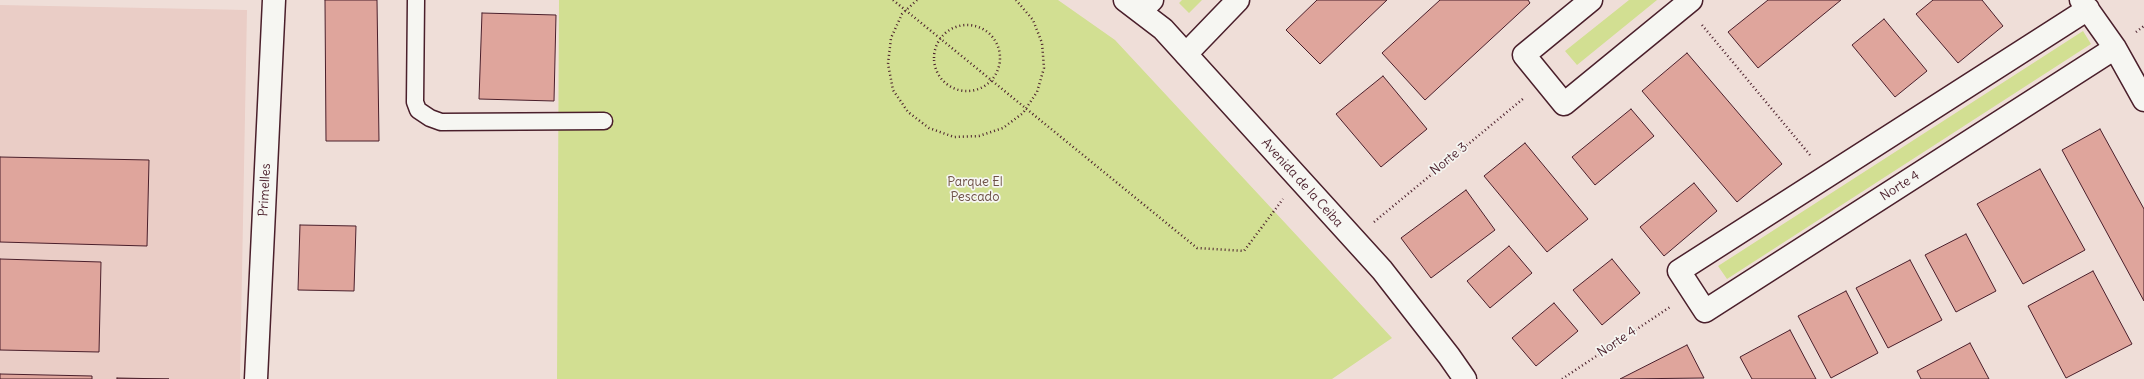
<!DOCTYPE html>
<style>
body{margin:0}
canvas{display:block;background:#efded8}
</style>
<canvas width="2144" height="379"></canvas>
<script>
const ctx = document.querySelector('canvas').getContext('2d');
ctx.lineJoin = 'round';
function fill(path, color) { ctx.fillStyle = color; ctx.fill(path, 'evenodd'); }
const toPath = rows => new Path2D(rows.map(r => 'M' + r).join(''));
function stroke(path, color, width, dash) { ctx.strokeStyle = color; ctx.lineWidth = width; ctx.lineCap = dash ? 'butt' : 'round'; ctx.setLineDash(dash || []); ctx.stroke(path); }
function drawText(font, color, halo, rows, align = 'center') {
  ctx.font = font + ' Delius,sans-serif'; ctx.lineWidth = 3.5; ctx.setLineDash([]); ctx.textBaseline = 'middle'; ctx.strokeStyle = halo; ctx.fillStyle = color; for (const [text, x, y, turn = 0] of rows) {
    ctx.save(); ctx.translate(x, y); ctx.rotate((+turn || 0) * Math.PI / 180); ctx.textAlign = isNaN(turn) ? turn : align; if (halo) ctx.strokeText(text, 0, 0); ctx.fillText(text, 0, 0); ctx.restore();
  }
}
const built = toPath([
 [0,5,247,10,240,379,0,379]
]);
const green = toPath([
 [559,0,1058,0,1115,40,1392,338,1332,379,557,379],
 [1182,0,1202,0,1189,13,1179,3],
 [1629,0,1657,0,1577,65,1565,51],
 [2083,31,2091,44,1727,279,1718,266]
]);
const building = toPath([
 [325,0,377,0,379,141,326,141,325,0],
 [1317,0,1387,0,1320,64,1286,30,1317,0],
 [1440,0,1528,0,1530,3,1425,100,1382,53,1440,0],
 [1768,0,1841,0,1758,68,1728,32,1768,0],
 [1933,0,1982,0,2003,26,1958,63,1916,14,1933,0],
 [482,13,556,15,554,101,479,99,482,13],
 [1884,19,1927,71,1895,97,1852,45,1884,19],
 [1687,53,1782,164,1737,202,1642,91,1687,53],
 [1383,76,1427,129,1381,167,1336,114,1383,76],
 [1631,109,1654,136,1595,185,1572,157,1631,109],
 [2100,129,2144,209,2144,301,2062,150,2100,129],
 [1525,143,1588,219,1547,252,1484,176,1525,143],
 [0,157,149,160,147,246,0,242,0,157],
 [2040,169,2085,250,2023,284,1977,204,2040,169],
 [1694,183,1717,211,1664,256,1640,227,1694,183],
 [1466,190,1495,230,1431,278,1401,238,1466,190],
 [300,225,356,226,354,291,298,290,300,225],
 [1966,234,1996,291,1956,312,1925,255,1966,234],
 [1509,246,1532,273,1490,308,1467,281,1509,246],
 [0,259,101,262,99,352,0,350,0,259],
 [1612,259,1640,293,1602,325,1573,290,1612,259],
 [1910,260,1942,320,1888,348,1856,288,1910,260],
 [2093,271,2132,344,2066,378,2028,306,2093,271],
 [1846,291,1878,353,1831,378,1798,316,1846,291],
 [1554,303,1578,331,1536,366,1512,338,1554,303],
 [1790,330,1816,379,1752,379,1740,357,1790,330],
 [1970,343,1989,379,1921,379,1917,371,1970,343],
 [1687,345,1704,378,1620,379,1687,345],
 [0,374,92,376,92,379,0,379,0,374],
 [117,378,169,379,117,379,117,378]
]);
const path = toPath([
 [893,0,1197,248,1244,251,1283,199],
 [917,0,902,14,891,38,888,64,893,90,908,112,929,128,954,137,979,136,1003,128,1023,113,1037,92,1044,68,1042,43,1033,20,1016,0],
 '934 58a33 33 0 1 1 66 0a33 33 0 1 1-66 0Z',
 [1702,25,1810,155],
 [2136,32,2144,26],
 [1374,222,1524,98],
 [1562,379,1670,307]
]);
const service = toPath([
 [416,0,415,102,418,110,430,118,441,122,604,121]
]);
const minor = toPath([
 [1591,0,1524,55,1564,104,1691,0],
 [2081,0,2115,48,2144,100],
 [2088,9,1679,271,1705,311,2115,48],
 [1141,11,1152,0],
 [1186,54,1238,0]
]);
const tertiary = toPath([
 [1125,0,1163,29,1382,270,1449,356,1465,379],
 [256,379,274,0]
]);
const streetNames = [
 ["Norte 3",1449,159,-39],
 ["Avenida de la Ceiba",1302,183,48],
 ["Norte 4",1900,186,-33],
 ["Primelles",265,190,-87],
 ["Norte 4",1617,342,-34]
];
const parkNames = [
 ["Parque El",975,182],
 ["Pescado",975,197]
];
fill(built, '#eacdc6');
fill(green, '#d2df92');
fill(building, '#dfa59c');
stroke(building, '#4a1f2b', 1);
stroke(service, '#4a1f2b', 19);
stroke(minor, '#4a1f2b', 25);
stroke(tertiary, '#4a1f2b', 25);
stroke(path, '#4a1f2b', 2.5, [1, 3]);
stroke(service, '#f6f6f2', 16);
stroke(minor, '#f6f6f2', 22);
stroke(tertiary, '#f6f6f2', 22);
drawText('13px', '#4a1f2b', '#f6f6f2', streetNames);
drawText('13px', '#6c4f45', '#f6f6f2', parkNames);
</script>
